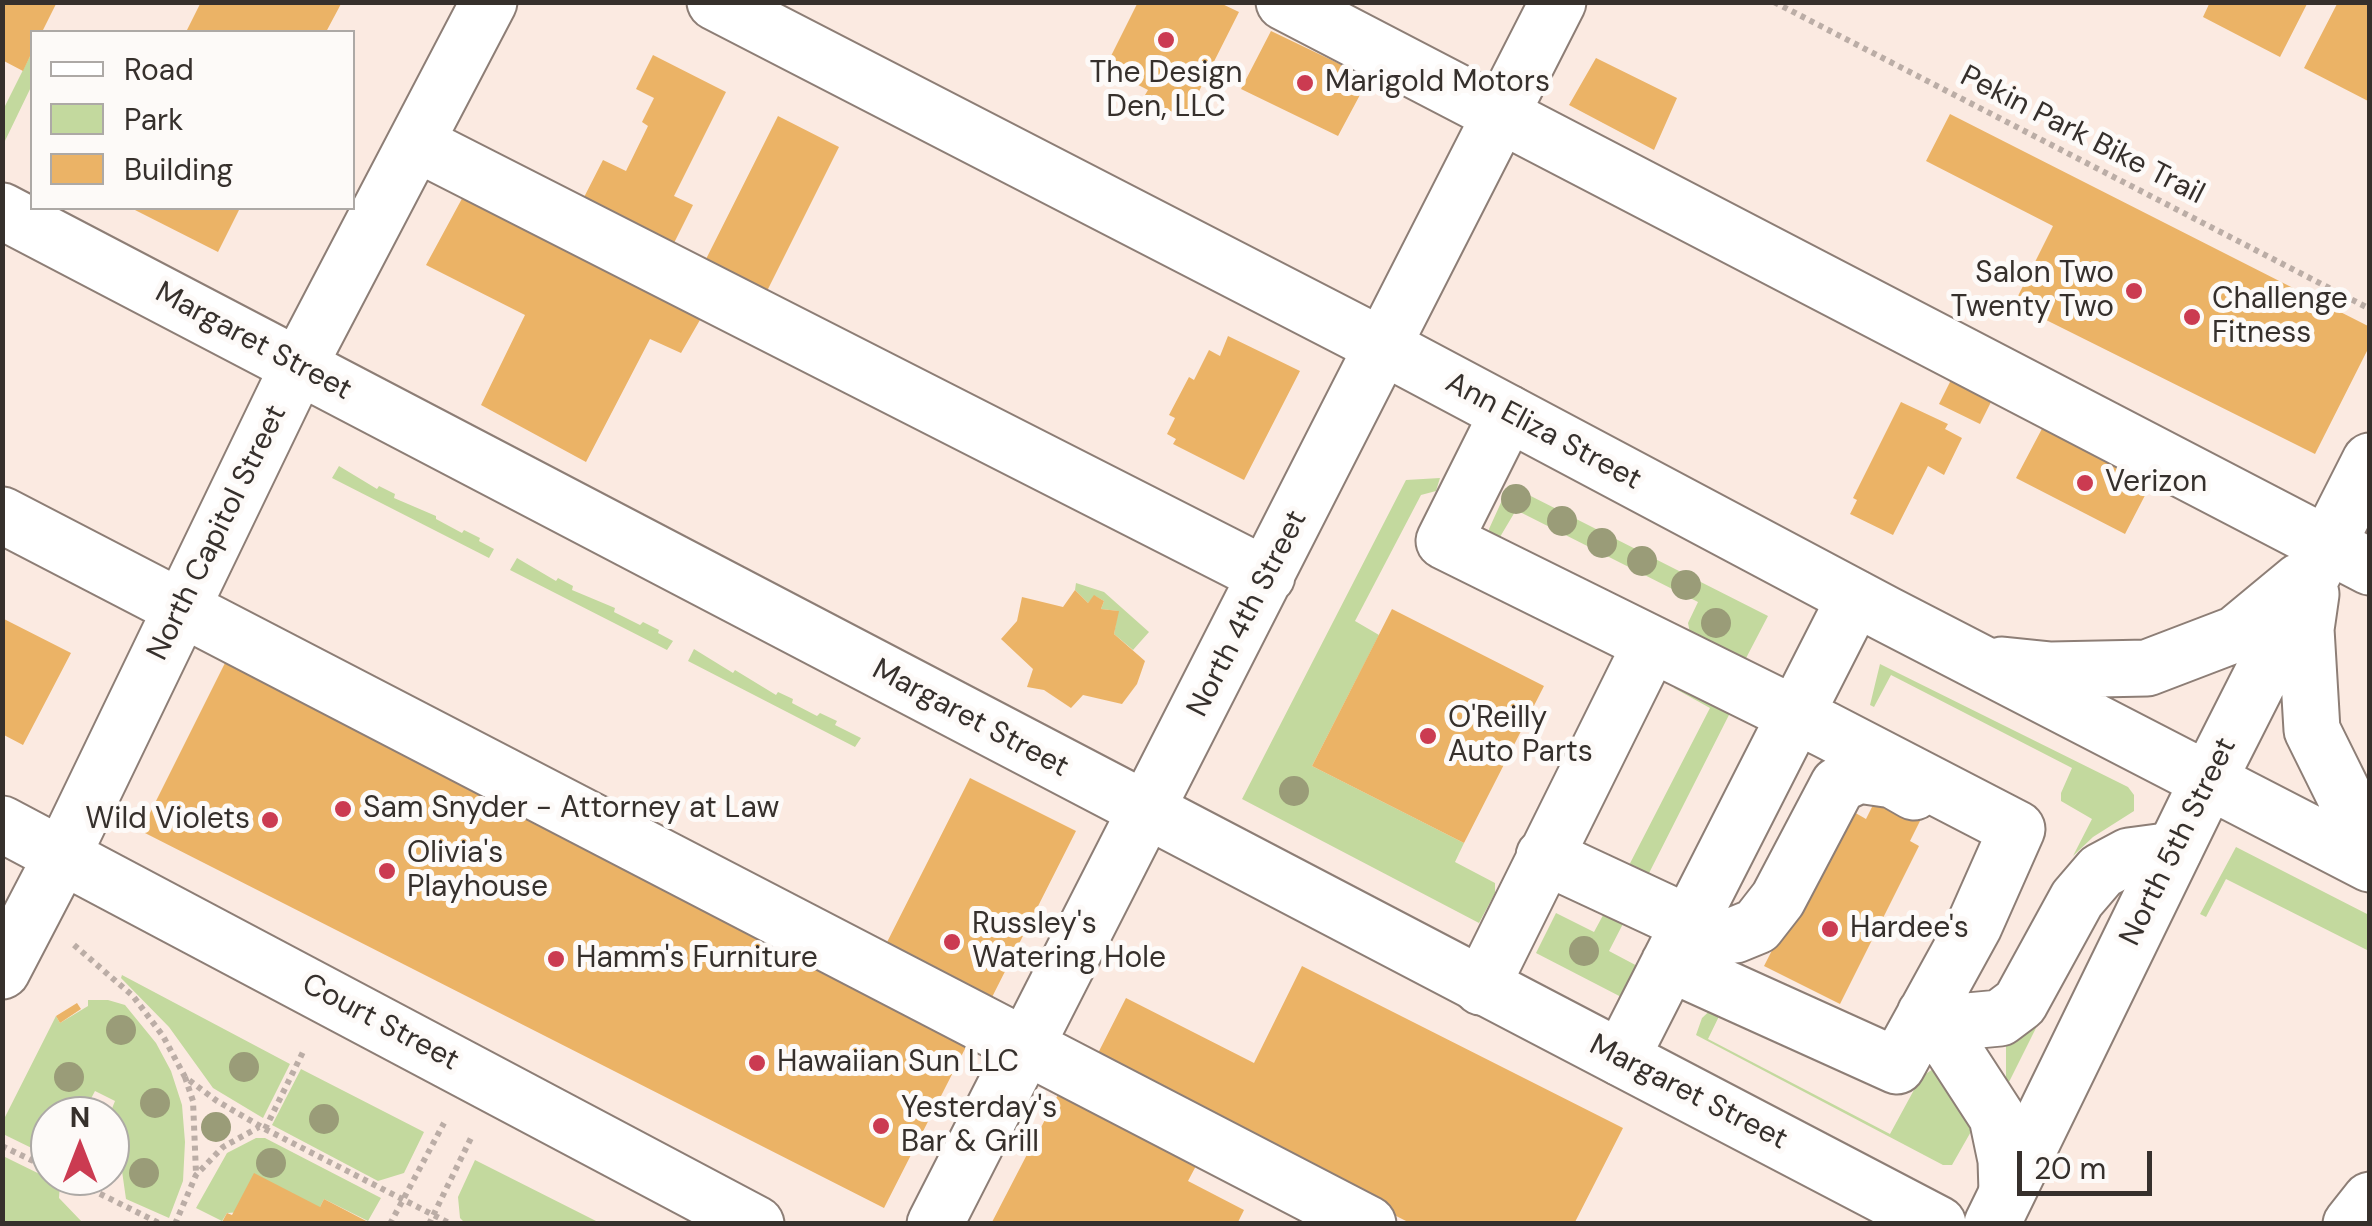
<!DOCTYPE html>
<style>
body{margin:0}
#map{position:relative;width:2372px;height:1226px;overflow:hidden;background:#fbeae1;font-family:"DM Sans",sans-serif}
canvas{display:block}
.frame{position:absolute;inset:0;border:5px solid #36302c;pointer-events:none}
.legend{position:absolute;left:30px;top:30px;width:325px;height:180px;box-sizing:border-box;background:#fdfaf8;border:2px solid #ada9a6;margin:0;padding:12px 18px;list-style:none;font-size:30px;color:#36302c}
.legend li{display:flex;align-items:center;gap:20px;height:50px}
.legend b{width:50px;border:2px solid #ada9a6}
.north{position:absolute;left:30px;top:1096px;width:100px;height:100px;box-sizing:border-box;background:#fdfaf8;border:2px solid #ada9a6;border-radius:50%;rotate:0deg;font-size:28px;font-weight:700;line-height:40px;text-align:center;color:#36302c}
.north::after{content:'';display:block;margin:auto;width:35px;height:45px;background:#cb3b51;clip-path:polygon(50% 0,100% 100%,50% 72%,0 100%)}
.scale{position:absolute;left:2017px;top:1151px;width:135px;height:45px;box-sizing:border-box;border:5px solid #36302c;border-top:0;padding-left:12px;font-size:30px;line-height:35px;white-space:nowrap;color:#36302c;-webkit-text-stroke:8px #fdfaf8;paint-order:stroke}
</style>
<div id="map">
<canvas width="2372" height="1226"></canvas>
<div class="frame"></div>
<ul class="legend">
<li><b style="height:12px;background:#fff"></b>Road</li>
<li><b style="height:28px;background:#c3d99e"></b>Park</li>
<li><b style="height:28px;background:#ebb366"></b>Building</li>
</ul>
<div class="north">N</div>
<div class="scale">20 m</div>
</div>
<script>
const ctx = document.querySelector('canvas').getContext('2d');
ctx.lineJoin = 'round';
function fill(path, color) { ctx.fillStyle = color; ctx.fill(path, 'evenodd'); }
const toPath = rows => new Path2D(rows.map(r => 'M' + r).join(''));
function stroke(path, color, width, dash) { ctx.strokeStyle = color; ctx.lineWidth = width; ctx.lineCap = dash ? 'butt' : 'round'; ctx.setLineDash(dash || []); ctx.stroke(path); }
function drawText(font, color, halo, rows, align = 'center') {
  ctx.font = font + ' "DM Sans",sans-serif'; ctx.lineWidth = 10; ctx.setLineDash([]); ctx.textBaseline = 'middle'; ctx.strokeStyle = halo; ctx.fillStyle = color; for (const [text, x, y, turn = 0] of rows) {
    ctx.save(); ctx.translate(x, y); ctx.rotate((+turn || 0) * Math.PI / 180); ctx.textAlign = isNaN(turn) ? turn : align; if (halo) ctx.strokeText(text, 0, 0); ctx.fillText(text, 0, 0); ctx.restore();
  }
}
const green = toPath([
 [32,52,32,85,3,145,3,110],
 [339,466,377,489,379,486,395,494,394,498,436,516,436,519,462,533,464,530,480,538,479,541,494,549,489,558,332,478],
 [1440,478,1436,491,1421,495,1355,621,1379,635,1312,766,1464,843,1455,862,1495,883,1495,893,1479,923,1242,799,1406,480],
 [1509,485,1768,616,1744,662,1690,633,1688,623,1698,602,1516,510,1500,537,1490,535,1489,529],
 [517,558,556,581,558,578,573,586,572,590,615,608,614,612,640,625,643,622,659,630,658,633,673,641,667,650,510,570],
 [1076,583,1104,592,1149,632,1133,650,1114,634,1118,611,1101,609,1104,601,1095,596,1088,603,1075,590],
 [694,649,733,673,735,670,776,695,778,692,793,699,792,703,817,716,820,713,837,721,835,725,861,738,855,747,688,661],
 [1880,664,2128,787,2134,795,2134,811,2093,837,2073,856,2092,819,2061,801,2061,793,2072,768,1891,675,1874,707,1870,705],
 [1678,679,1733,707,1643,885,1624,875,1710,708,1674,688],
 [2236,847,2369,915,2369,951,2226,879,2206,917,2200,914],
 [1608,906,1627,916,1609,951,1643,969,1627,1000,1536,953,1556,913,1594,932],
 [122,975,290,1064,263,1118,213,1088,169,1027,121,978],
 [2054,992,2006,1088,2006,1033],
 [88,1000,108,1000,125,1005,156,1043,171,1071,182,1105,185,1142,183,1181,169,1218,126,1199,121,1164,110,1162,109,1116,115,1101,95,1091,85,1110,96,1116,50,1116,50,1157,3,1134,2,1123,56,1016,60,1023,88,1006],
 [1718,1003,1724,1006,1708,1039,1890,1134,1921,1077,1933,1069,1977,1121,1952,1165,1943,1165,1696,1035,1702,1018],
 [301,1069,424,1132,404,1173,378,1181,272,1125],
 [256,1138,265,1138,381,1198,368,1221,324,1199,320,1207,227,1213,222,1221,196,1208,227,1153],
 [3,1156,60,1184,59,1198,83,1223,3,1223],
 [475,1160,600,1223,465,1223,460,1218,458,1197]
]);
const building = toPath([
 [2,2,57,2,42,32,32,32,32,52,23,71,2,60],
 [201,2,342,2,326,32,186,32],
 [1138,2,1218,2,1239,12,1186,117,1142,100,1148,90,1105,68],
 [2210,2,2308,2,2280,57,2203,17],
 [2338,2,2370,2,2370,102,2304,68],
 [1271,31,1369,78,1338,136,1241,89],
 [653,55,726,92,674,196,693,205,668,255,578,209,603,160,626,171,648,126,642,122,654,98,636,89],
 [1596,58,1677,98,1654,150,1569,105],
 [1950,114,2370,327,2370,345,2315,454,2014,304,2053,226,1926,161],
 [778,116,839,147,760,305,699,273],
 [471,182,708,306,681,353,650,339,586,462,481,405,525,315,426,265],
 [131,208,240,208,218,252],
 [1228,336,1300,371,1244,480,1173,444,1176,439,1167,434,1175,418,1169,415,1189,377,1194,380,1209,350,1220,356],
 [1959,364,2000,384,1980,424,1939,404],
 [1901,402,1948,424,1945,429,1962,438,1944,475,1928,466,1893,535,1850,514,1857,500,1853,498],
 [2045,423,2155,476,2125,534,2016,478],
 [1075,590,1088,603,1094,595,1104,601,1101,609,1119,611,1114,634,1145,661,1137,684,1122,704,1083,695,1071,708,1044,690,1027,687,1033,669,1001,639,1017,621,1022,597,1063,607],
 [1392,609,1544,686,1464,843,1312,766],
 [2,618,71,653,23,745,2,734],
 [233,647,971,1037,884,1208,141,831],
 [970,778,1076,831,984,1013,878,960],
 [1877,797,1921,819,1910,841,1919,846,1840,1004,1764,966,1845,807,1866,819],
 [1302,966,1623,1128,1574,1224,1412,1224,1093,1063,1126,998,1254,1063],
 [77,1003,81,1009,60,1023,56,1016],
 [1064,1083,1206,1147,1188,1181,1244,1210,1237,1224,991,1224],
 [254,1173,320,1207,324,1199,372,1224,221,1224,227,1213,232,1215]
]);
const path = toPath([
 [1774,2,2370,309],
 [74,945,133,996,163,1036,185,1077,217,1101,265,1129,451,1224],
 [185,1077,193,1101,196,1173],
 [265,1129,303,1052],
 [2,1146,50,1169],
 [64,1176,161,1224],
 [175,1224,196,1175,223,1147,259,1127],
 [390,1224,444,1123],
 [429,1224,471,1138]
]);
const minor = toPath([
 [1284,2,2370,567],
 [416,143,1267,576],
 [1508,413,1444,541,1826,730,2017,829,1974,926,1897,1066,1669,963],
 [2,515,1368,1224],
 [2,824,756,1224],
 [1544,856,1718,937,1735,935,1757,926,1778,899,1838,785,1859,775,1893,780,1914,792],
 [2,971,63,854,299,365,489,2],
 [1481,987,1651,644],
 [1925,1014,1968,1021,2000,1018,2020,1003,2077,899,2101,871,2129,856,2174,850],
 [1925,1014,1947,1040,1997,1117,2006,1160,2007,1192],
 [1621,1058,1855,598],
 [935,1224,1558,2],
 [2351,1224,2370,1200]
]);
const major = toPath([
 [715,2,1384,347,1886,614,2370,864],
 [2,211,1938,1224],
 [2311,594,2306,629,2312,730,2358,823,2370,834],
 [2002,665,2051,670,2147,668,2236,634,2300,581],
 [1992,1224,2208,781,2370,461]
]);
const trees = [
 [1516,499],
 [1562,521],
 [1602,543],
 [1642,561],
 [1686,585],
 [1716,623],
 [1294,791],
 [1584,951],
 [121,1030],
 [244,1067],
 [69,1077],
 [155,1103],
 [324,1119],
 [216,1127],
 [271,1163],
 [144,1173]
];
const markers = [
 [1166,40,10,"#cb3b51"],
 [1305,83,10,"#cb3b51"],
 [2134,291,10,"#cb3b51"],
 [2192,317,10,"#cb3b51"],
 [2085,483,10,"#cb3b51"],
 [1428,736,10,"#cb3b51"],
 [343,809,10,"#cb3b51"],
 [270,820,10,"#cb3b51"],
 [387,871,10,"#cb3b51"],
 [1830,929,10,"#cb3b51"],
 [952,942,10,"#cb3b51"],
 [556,959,10,"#cb3b51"],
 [757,1063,10,"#cb3b51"],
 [881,1126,10,"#cb3b51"]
];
const poiNames = [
 ["The Design",1166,74,"center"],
 ["Den, LLC",1166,108,"center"],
 ["Marigold Motors",1325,83],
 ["Salon Two",2114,274,"right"],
 ["Twenty Two",2114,308,"right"],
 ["Challenge",2212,300],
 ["Fitness",2212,334],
 ["Verizon",2105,483],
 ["O'Reilly",1448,719],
 ["Auto Parts",1448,753],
 ["Sam Snyder - Attorney at Law",363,809],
 ["Wild Violets",250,820,"right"],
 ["Olivia's",407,854],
 ["Playhouse",407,888],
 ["Russley's",972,925],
 ["Watering Hole",972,959],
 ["Hardee's",1850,929],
 ["Hamm's Furniture",576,959],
 ["Hawaiian Sun LLC",777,1063],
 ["Yesterday's",901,1109],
 ["Bar & Grill",901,1143]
];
const streetNames = [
 ["Pekin Park Bike Trail",2082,136,27],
 ["Margaret Street",253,342,28],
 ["Ann Eliza Street",1543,432,28],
 ["North Capitol Street",218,533,-64],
 ["North 4th Street",1248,614,-63],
 ["Margaret Street",970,719,28],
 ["North 5th Street",2179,842,-64],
 ["Court Street",380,1023,28],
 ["Margaret Street",1688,1093,27]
];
fill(green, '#c3d99e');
fill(building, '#ebb366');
stroke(minor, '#8d7e76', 59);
stroke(major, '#8d7e76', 59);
stroke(path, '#bbada6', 6, [5, 5]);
stroke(minor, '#fff', 55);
stroke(major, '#fff', 55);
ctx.fillStyle = '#9a9c78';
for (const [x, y] of trees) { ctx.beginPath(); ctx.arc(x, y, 15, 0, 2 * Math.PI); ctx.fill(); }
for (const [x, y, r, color] of markers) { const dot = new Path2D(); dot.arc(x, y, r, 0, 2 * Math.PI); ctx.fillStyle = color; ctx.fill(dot); stroke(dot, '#fdfaf8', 4); }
drawText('30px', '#36302c', '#fdfaf8', poiNames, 'left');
drawText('30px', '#36302c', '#fdfaf8', streetNames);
</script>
